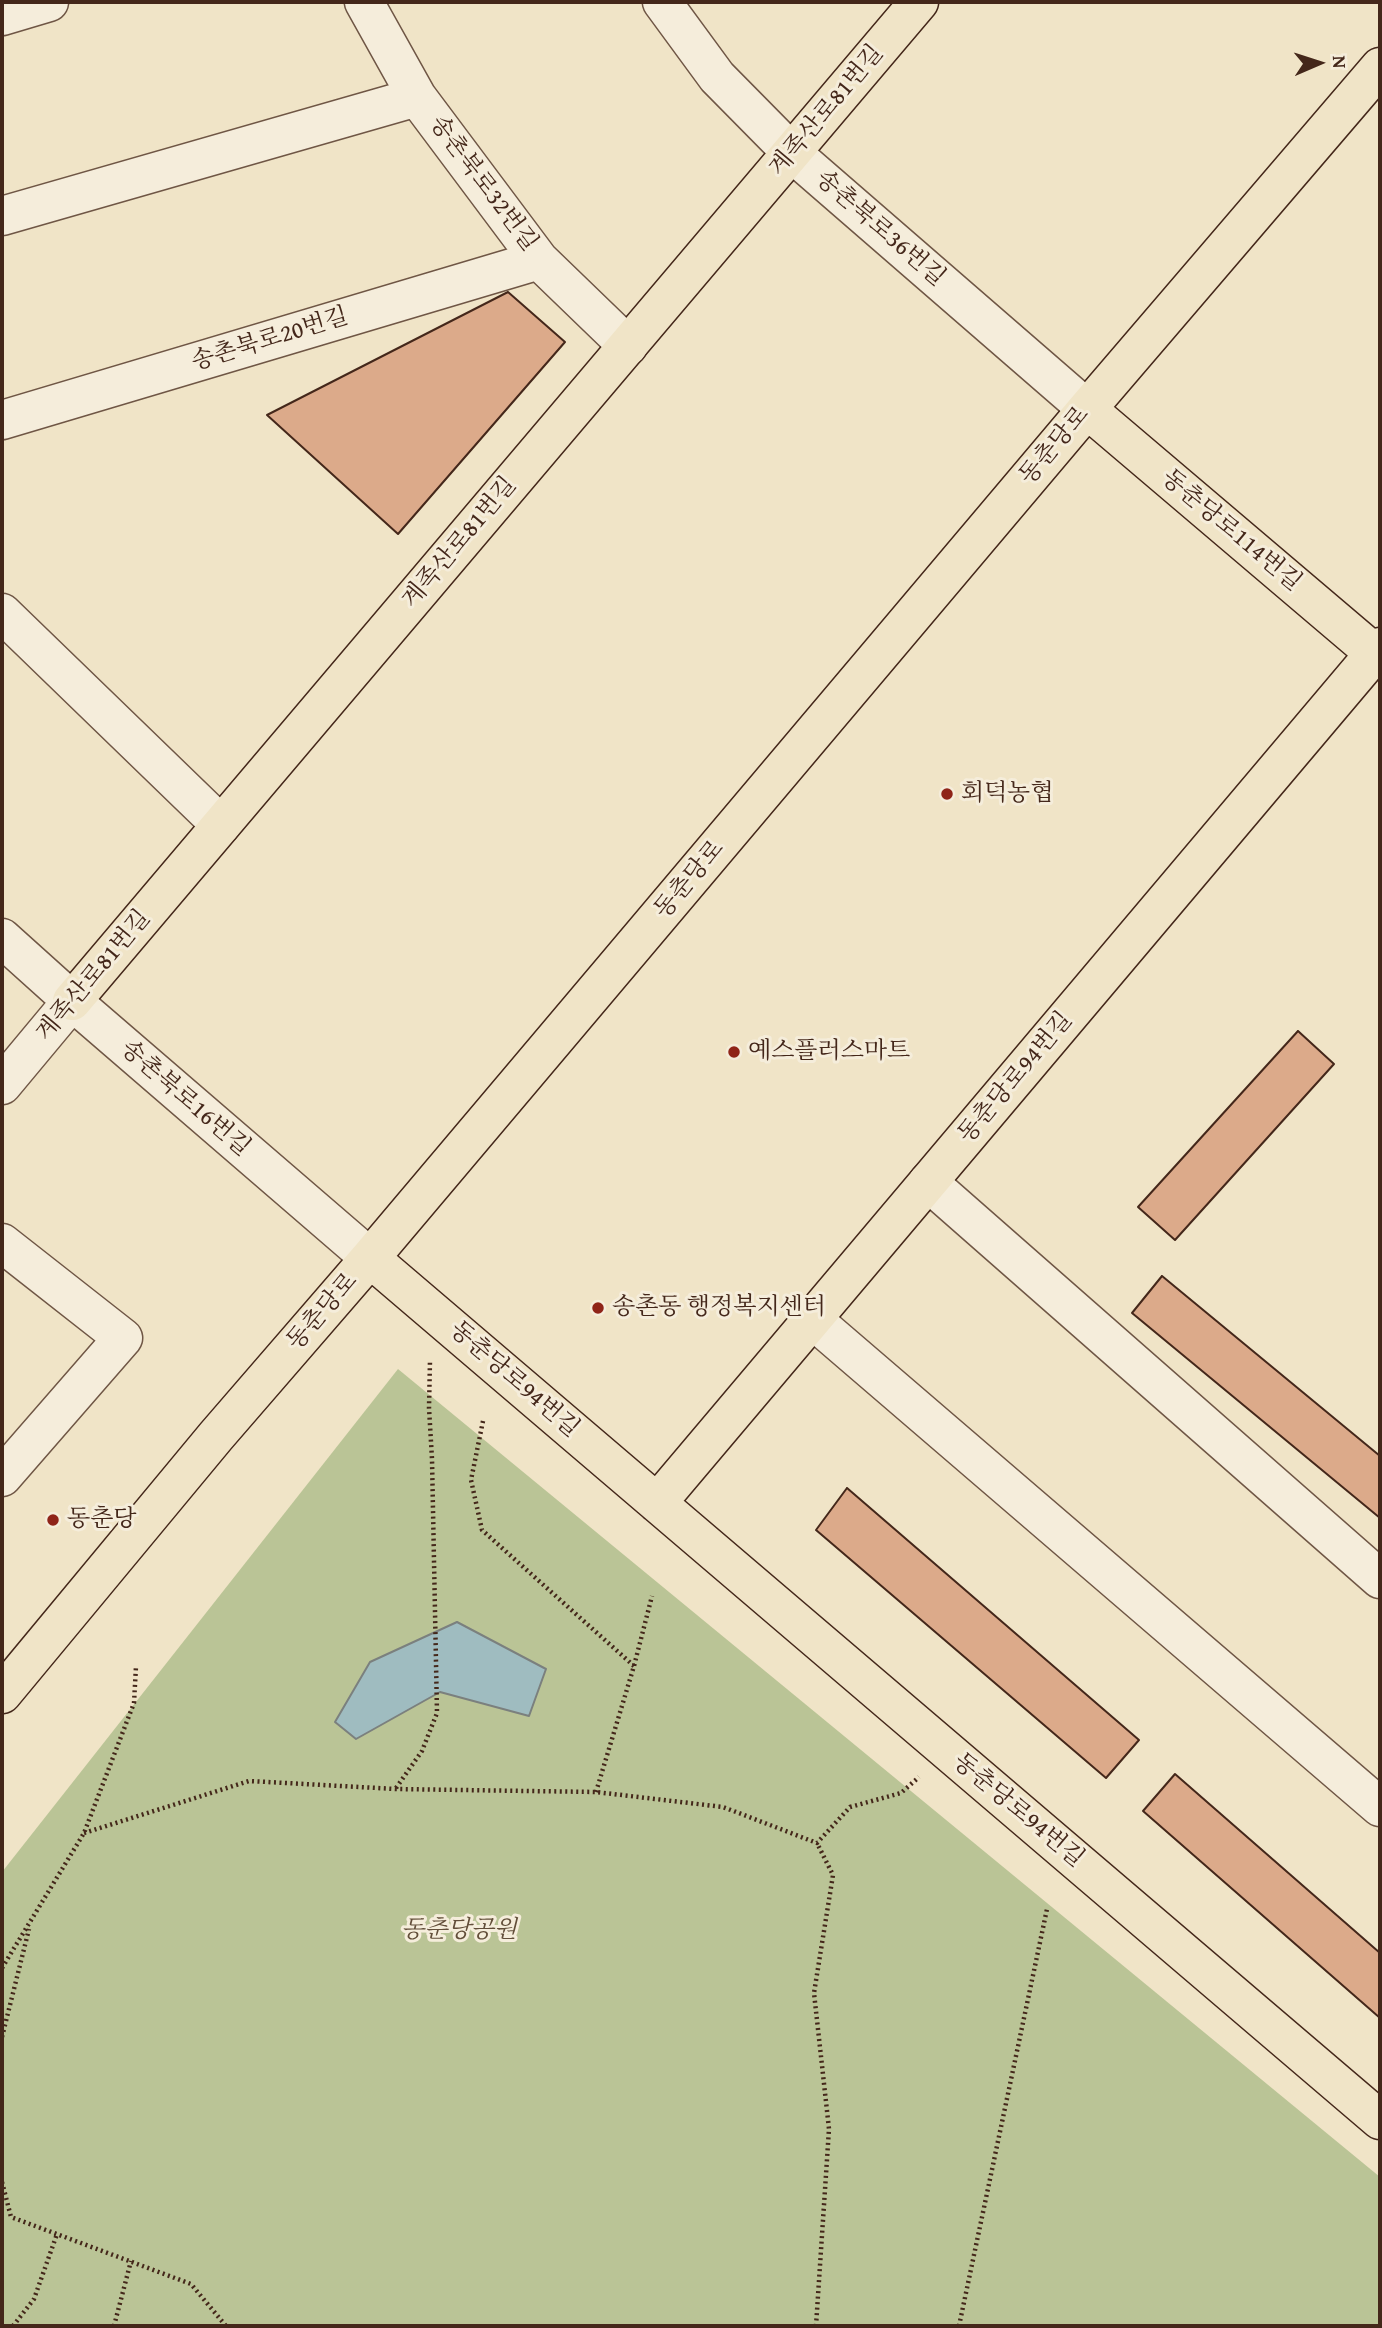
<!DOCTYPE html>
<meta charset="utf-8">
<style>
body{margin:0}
#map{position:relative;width:1382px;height:2328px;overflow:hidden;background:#f0e4c7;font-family:"Gentium Book Plus",serif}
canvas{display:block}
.frame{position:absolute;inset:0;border:4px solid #44271a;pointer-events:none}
.north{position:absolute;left:1284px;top:28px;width:70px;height:70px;-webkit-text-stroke:5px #f5eddb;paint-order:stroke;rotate:87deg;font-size:19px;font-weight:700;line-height:28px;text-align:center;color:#44271a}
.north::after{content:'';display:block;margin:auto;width:24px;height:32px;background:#44271a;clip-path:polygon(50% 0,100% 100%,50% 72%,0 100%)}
</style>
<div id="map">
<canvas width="1382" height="2328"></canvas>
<div class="frame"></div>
<div class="north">N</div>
</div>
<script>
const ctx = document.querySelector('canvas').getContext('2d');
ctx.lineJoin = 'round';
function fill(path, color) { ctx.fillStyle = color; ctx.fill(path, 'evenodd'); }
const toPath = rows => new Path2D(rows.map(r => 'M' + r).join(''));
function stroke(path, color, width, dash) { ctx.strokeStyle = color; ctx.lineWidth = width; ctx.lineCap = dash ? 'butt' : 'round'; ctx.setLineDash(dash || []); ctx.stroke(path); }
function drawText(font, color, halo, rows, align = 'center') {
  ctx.font = font + ' "Gentium Book Plus","Noto Serif KR",serif'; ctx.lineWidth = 6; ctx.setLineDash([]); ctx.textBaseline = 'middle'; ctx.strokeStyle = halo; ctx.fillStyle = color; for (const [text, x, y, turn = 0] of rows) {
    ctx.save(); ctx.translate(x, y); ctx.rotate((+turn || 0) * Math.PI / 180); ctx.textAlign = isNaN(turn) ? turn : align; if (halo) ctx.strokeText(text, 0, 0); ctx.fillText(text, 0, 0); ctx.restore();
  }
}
const green = toPath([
 [398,1369,1380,2177,1380,2326,2,2326,2,1872]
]);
const water = toPath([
 [457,1622,546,1669,529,1716,440,1692,356,1739,335,1722,370,1662,457,1622]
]);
const building = toPath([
 [508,292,565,342,398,534,267,415,508,292],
 [1298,1031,1334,1064,1175,1240,1138,1207,1298,1031],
 [1162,1276,1380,1456,1380,1518,1132,1313,1162,1276],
 [847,1488,1139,1740,1106,1778,816,1530,847,1488],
 [1175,1774,1380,1953,1380,2018,1143,1811,1175,1774]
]);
const path = toPath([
 [483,1421,471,1480,482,1530,634,1666],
 [396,1788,422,1751,437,1713,432,1459,429,1408,430,1360],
 [596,1792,634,1666,652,1596],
 [84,1833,249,1781,396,1789,596,1792,723,1807,817,1843,850,1807,901,1793,919,1777],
 [2,1968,84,1833,134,1703,136,1666],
 [2,2037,29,1929],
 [2,2182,11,2217,191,2284,226,2326],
 [13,2326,34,2299,57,2234],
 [114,2326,131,2261],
 [816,2326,829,2129,814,1993,833,1875,817,1843],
 [959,2326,1047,1909]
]);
const minor = toPath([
 [364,2,417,97,539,260,628,346],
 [662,2,717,77,792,153,1087,409],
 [2,16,49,2],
 [2,216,417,97],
 [2,420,539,260],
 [2,613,221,825],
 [2,938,72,1001,370,1258],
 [2,1085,72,1001],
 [928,1182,1380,1579],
 [2,1243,123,1338,2,1477],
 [812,1319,1380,1807]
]);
const major = toPath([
 [1087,409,1380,658],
 [72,1001,919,2],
 [370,1258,1380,2120],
 [657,1503,1380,647],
 [2,1694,216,1436,370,1258,1087,409,1380,67]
]);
const markers = [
 [947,794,7,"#8f2418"],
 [734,1052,7,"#8f2418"],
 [598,1308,7,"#8f2418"],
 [53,1520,7,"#8f2418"]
];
const streetNames = [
 ["계족산로81번길",827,111,-50],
 ["송촌북로32번길",483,184,53],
 ["송촌북로36번길",880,229,41],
 ["송촌북로20번길",270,340,-17],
 ["동춘당로",1055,446,-50],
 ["동춘당로114번길",1231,531,40],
 ["계족산로81번길",460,543,-50],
 ["동춘당로",690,880,-50],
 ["계족산로81번길",94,976,-50],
 ["동춘당로94번길",1016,1078,-50],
 ["송촌북로16번길",185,1099,41],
 ["동춘당로",323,1312,-49],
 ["동춘당로94번길",514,1380,41],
 ["동춘당로94번길",1018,1811,40]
];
const poiNames = [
 ["회덕농협",961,794],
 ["예스플러스마트",748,1052],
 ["송촌동 행정복지센터",612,1308],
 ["동춘당",67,1520]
];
const parkNames = [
 ["동춘당공원",459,1931]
];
fill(green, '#bac496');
fill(water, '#9fbcc0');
stroke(water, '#7b807e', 2);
fill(building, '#dcaa8a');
stroke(building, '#44271a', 2);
stroke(minor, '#6f5645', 41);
stroke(major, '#44271a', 41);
stroke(path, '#44271a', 4.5, [2, 3.5]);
stroke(minor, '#f5eddb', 38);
stroke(major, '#f0e4c7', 38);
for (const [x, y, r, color] of markers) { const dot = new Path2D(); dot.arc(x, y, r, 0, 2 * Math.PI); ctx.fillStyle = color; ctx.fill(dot); stroke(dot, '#f5eddb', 2.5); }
drawText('24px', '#44271a', '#f5eddb', streetNames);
drawText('24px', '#44271a', '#f5eddb', poiNames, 'left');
drawText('italic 24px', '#624e39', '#f5eddb', parkNames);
</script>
